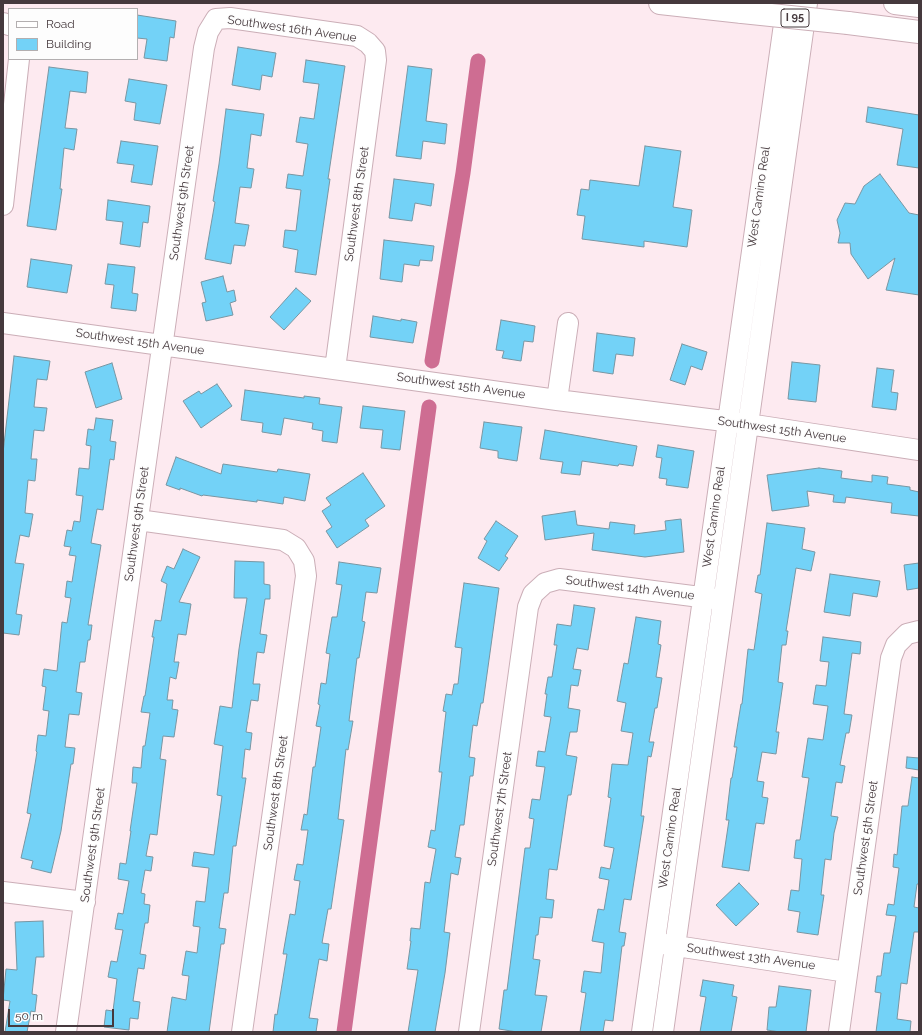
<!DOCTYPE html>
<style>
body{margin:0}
#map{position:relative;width:922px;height:1035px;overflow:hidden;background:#fdeaf0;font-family:Raleway,sans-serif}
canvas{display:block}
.frame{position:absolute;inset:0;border:4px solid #45393d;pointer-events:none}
.legend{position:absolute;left:8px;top:8px;width:130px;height:52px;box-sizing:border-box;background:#fdfdfd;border:1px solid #b3afb0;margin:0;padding:5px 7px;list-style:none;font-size:12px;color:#45393d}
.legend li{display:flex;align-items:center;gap:8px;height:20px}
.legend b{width:20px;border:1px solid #b3afb0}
.scale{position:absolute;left:8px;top:1009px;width:106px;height:18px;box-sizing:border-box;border:2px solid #45393d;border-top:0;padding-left:5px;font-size:12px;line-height:14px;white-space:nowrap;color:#45393d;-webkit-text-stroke:3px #fdfdfd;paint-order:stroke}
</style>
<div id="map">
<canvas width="922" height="1035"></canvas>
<div class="frame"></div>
<ul class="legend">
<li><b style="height:5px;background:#fff"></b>Road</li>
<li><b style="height:11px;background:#73d2f7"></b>Building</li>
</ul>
<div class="scale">50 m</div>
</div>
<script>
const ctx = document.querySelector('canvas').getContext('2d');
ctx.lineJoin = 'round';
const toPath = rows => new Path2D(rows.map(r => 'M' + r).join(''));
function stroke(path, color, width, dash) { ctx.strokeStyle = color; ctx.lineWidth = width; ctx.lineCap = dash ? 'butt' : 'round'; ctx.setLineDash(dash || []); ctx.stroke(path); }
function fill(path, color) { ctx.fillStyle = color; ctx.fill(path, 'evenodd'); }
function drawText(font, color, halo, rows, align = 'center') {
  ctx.font = font + ' Raleway,sans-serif'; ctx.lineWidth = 3; ctx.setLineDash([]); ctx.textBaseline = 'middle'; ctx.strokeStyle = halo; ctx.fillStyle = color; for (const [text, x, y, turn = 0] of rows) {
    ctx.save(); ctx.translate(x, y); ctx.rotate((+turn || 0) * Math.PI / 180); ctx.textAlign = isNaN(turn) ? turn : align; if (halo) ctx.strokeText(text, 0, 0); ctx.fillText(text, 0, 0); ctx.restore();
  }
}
const canal = toPath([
 [432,361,463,173,478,61],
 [344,1032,429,407]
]);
const building = toPath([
 [137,15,176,21,174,38,170,37,167,61,144,58,147,39,137,38,137,15],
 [238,47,276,53,272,77,262,75,260,90,232,85,238,47],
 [306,60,345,66,328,179,330,179,316,275,295,272,298,250,283,247,285,230,296,231,301,190,286,188,288,174,303,176,308,144,296,142,300,117,314,119,319,84,303,82,306,60],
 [408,66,432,69,426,121,447,124,445,144,423,141,421,159,396,156,408,66],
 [49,67,88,72,86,93,70,91,65,128,77,129,74,150,64,148,60,189,62,189,56,230,27,226,49,67],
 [129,79,167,85,160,124,134,120,136,103,125,101,129,79],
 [868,107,919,115,919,168,897,165,903,129,866,122,868,107],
 [226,109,264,114,261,136,251,134,247,168,254,169,251,188,240,187,235,223,249,225,245,246,234,245,231,264,205,259,215,202,213,201,219,164,226,109],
 [121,141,158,146,152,185,131,182,134,165,117,163,121,141],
 [645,146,681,151,673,207,692,210,687,247,644,241,644,247,582,239,585,216,577,215,581,189,589,190,590,180,639,186,645,146],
 [880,174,909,213,919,215,919,295,886,290,895,258,868,279,851,254,850,243,838,243,840,233,837,220,845,203,855,204,864,186,880,174],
 [394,179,434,184,431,206,415,203,412,221,389,218,394,179],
 [108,200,150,206,148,223,143,222,140,247,120,244,123,222,106,220,108,200],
 [384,240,434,246,432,261,420,260,419,266,404,264,402,282,380,279,384,240],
 [31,259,72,265,67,293,27,287,31,259],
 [108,264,135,267,132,293,138,294,136,311,111,308,114,285,105,284,108,264],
 [223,276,227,292,234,290,236,301,230,303,233,315,206,321,202,303,206,302,201,282,223,276],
 [296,288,311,301,284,330,270,317,296,288],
 [373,316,401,321,401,319,417,322,413,343,370,337,373,316],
 [501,320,535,326,533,342,524,341,521,361,502,358,504,351,496,350,501,320],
 [597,333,635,338,633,356,616,354,613,374,593,371,597,333],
 [682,344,707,352,702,370,691,366,685,385,670,380,682,344],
 [14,356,50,361,47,380,37,379,34,407,47,408,44,431,34,430,31,459,37,459,35,481,28,480,25,513,33,514,29,537,20,535,15,563,24,564,16,614,22,615,19,635,3,633,3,453,14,356],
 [792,362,820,365,816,402,788,399,792,362],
 [112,363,122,399,96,408,85,372,112,363],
 [877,368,894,370,891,392,898,393,896,410,872,407,877,368],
 [217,384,232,406,201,428,183,401,199,391,201,394,217,384],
 [245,390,304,398,304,396,320,398,319,404,342,407,337,443,322,441,323,431,312,429,313,423,284,418,281,435,262,432,263,423,241,420,245,390],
 [363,406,405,411,400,450,381,448,383,430,360,428,363,406],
 [96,418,113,420,110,441,116,442,114,460,110,459,103,510,97,509,91,543,101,545,88,625,92,625,90,640,88,640,85,662,80,662,76,692,82,693,79,715,69,714,65,747,75,748,73,764,71,764,61,831,51,873,31,868,33,861,21,858,31,814,27,813,37,752,36,751,38,735,46,736,49,711,43,710,46,687,42,686,44,669,57,671,62,622,67,623,71,598,65,597,67,581,72,582,76,556,69,555,71,547,64,546,67,530,72,531,74,521,80,522,83,496,76,495,79,468,89,469,91,446,86,445,88,429,94,430,96,418],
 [484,422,522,427,517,461,498,458,498,451,480,448,484,422],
 [545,430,637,446,633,466,619,464,618,466,582,461,580,475,561,473,563,462,540,459,545,430],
 [658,445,694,451,688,488,666,485,667,479,659,478,662,458,656,457,658,445],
 [176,457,221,474,223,464,277,472,278,469,310,474,305,501,284,497,283,504,257,500,257,502,203,495,202,496,180,488,180,490,166,485,176,457],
 [819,468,842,471,841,478,872,482,872,475,888,477,887,484,910,487,910,490,919,492,919,516,891,513,892,503,846,497,845,503,833,502,834,495,807,491,809,506,772,511,767,475,819,468],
 [363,473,385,506,365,520,369,526,337,548,326,531,332,527,322,511,331,505,326,498,363,473],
 [575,511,577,525,609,529,610,522,635,525,634,534,666,530,665,521,681,519,684,552,645,557,592,550,594,533,545,540,542,516,575,511],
 [496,521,518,536,505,556,508,558,499,571,478,558,487,541,484,539,496,521],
 [767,523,805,528,802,549,815,552,811,571,796,568,786,631,788,631,786,645,782,645,778,682,783,683,776,732,779,732,776,754,762,752,757,781,764,782,762,797,768,798,764,824,756,823,749,871,722,867,729,820,726,820,731,778,732,778,737,747,734,747,741,704,742,704,748,649,754,650,762,594,755,592,758,575,760,575,767,523],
 [183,549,200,557,179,602,191,604,186,635,178,634,174,662,179,662,176,679,170,677,167,700,173,700,172,709,178,710,174,737,163,736,160,759,166,760,157,835,150,834,146,856,153,857,151,871,145,870,141,893,145,894,144,904,150,905,148,923,145,923,140,954,146,955,144,969,138,968,133,1001,140,1002,138,1019,130,1018,129,1030,104,1027,106,1010,113,1011,117,979,108,977,111,961,117,962,123,930,115,929,118,913,123,914,129,881,118,879,120,863,126,864,131,831,130,831,137,783,132,783,133,767,141,768,143,746,145,746,150,713,141,712,144,696,145,696,154,637,152,637,155,620,161,621,167,584,161,581,167,566,174,569,183,549],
 [235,561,264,562,264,584,270,585,270,599,265,599,260,634,267,635,264,653,257,652,253,684,260,684,258,701,251,700,246,732,252,733,250,750,245,749,242,778,246,778,236,846,233,846,228,893,224,893,219,928,226,929,224,944,221,944,209,1032,167,1032,172,997,186,1000,189,976,182,975,186,951,197,953,200,927,193,926,196,901,205,902,209,868,192,866,194,852,214,855,222,796,217,795,223,746,214,744,220,706,232,708,239,649,247,598,234,598,235,561],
 [339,562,381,568,377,593,366,592,362,621,365,622,359,658,357,658,349,721,353,721,348,750,346,749,338,819,344,820,331,909,328,909,322,943,329,944,327,961,319,959,309,1018,318,1019,316,1032,273,1032,275,1014,277,1015,287,954,283,954,290,914,295,915,300,881,294,880,297,864,303,865,308,830,301,830,304,814,307,815,313,767,315,767,321,727,316,726,320,705,318,704,321,683,326,684,330,654,326,653,332,617,337,617,342,585,336,584,339,562],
 [919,563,919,588,907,590,904,565,919,563],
 [830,574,880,581,877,597,853,593,850,616,824,612,830,574],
 [464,583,499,588,483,703,481,703,477,726,473,725,469,757,475,758,473,776,470,776,464,825,460,825,455,857,461,858,458,875,451,873,444,932,450,933,445,973,435,1032,408,1032,418,970,407,969,411,941,410,941,411,928,420,929,425,882,430,883,436,849,428,847,431,830,435,831,442,772,439,772,446,712,443,711,446,694,452,695,454,684,458,684,462,648,455,647,464,583],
 [574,605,595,608,588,650,577,648,573,669,581,670,578,686,571,685,568,708,580,710,577,732,570,732,566,755,577,757,571,795,568,795,557,870,549,869,546,899,554,900,552,918,540,917,538,935,536,935,533,959,540,960,535,995,547,996,541,1032,517,1032,499,1029,504,990,507,990,525,848,530,848,534,819,529,818,532,799,540,800,545,767,536,766,538,751,545,752,551,717,544,716,547,694,545,694,548,677,552,677,557,645,554,645,557,624,571,626,574,605],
 [636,617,661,621,658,644,661,645,656,677,662,678,657,708,655,708,649,742,654,742,651,757,648,756,641,816,644,816,631,900,624,899,619,932,626,933,624,946,622,946,613,1021,605,1020,603,1032,580,1032,586,993,581,992,584,971,601,973,604,943,592,941,598,909,604,910,609,880,599,878,601,867,610,869,614,848,604,846,611,798,608,797,612,764,628,765,633,733,621,731,626,703,617,701,624,663,628,664,636,617],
 [823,637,861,642,860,654,852,653,844,714,852,715,849,733,846,733,840,765,845,766,842,783,836,782,831,816,838,817,834,833,831,860,825,859,821,895,824,895,818,935,797,932,800,912,788,910,791,890,799,891,802,859,794,858,796,840,800,840,809,778,802,777,808,738,823,740,828,706,813,704,816,685,826,686,829,662,820,661,823,637],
 [907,757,919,758,919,770,906,768,907,757],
 [912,777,919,778,919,884,917,884,914,907,919,908,919,932,914,932,907,984,901,983,897,1019,911,1021,910,1032,876,1032,881,993,875,992,877,976,881,976,884,953,890,953,896,916,886,915,888,904,894,905,899,868,893,867,894,854,897,855,902,806,908,806,912,777],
 [739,883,759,904,736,926,716,905,739,883],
 [43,921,44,957,36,957,32,994,37,995,35,1012,31,1011,27,1032,5,1032,10,1001,3,1000,6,969,17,970,15,922,43,921],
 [703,980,734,985,732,996,737,997,731,1032,700,1032,706,997,700,996,703,980],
 [779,986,811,990,806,1032,780,1032,767,1030,769,1007,776,1007,779,986]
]);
const minor = toPath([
 [3,23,9,25],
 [3,205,19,59],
 [3,323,557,400,748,424,919,450],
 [557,400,568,323],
 [138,520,283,540,296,548,304,561,306,576,242,1032],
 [3,892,85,902],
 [663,944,847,972],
 [66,1032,204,48,208,32,216,19,230,18,357,36,368,43,375,51,376,60,335,369],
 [469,1032,528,607,533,594,545,583,559,579,716,599],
 [642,1032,787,3],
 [663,1032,807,3],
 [839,1032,891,658,896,645,907,634,919,631]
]);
const highway = toPath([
 [660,3,742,12],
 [895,3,919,6],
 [848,23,919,32]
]);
const highwayBridge = toPath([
 [742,12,848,23]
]);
const shields = [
 [795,18,28]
];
const shieldNames = [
 ["I 95",795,18]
];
const streetNames = [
 ["Southwest 16th Avenue",292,29,8],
 ["West Camino Real",759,197,-82],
 ["Southwest 9th Street",182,203,-82],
 ["Southwest 8th Street",357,204,-82],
 ["Southwest 15th Avenue",140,342,8],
 ["Southwest 15th Avenue",461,386,8],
 ["Southwest 15th Avenue",782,430,8],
 ["West Camino Real",714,517,-82],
 ["Southwest 9th Street",137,524,-82],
 ["Southwest 14th Avenue",630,588,7],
 ["Southwest 8th Street",276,793,-82],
 ["Southwest 7th Street",500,809,-82],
 ["West Camino Real",670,838,-82],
 ["Southwest 5th Street",866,838,-82],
 ["Southwest 9th Street",93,845,-82],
 ["Southwest 13th Avenue",751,957,8]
];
stroke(canal, '#ce6d92', 15);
fill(building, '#73d2f7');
stroke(building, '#7996a2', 1);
stroke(minor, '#cbaeb7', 22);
stroke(highway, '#cbaeb7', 24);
stroke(minor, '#fff', 20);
stroke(highway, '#fff', 22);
stroke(highwayBridge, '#cbaeb7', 24, []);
stroke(highwayBridge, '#fff', 22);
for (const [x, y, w] of shields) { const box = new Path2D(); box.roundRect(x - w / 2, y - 9, w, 18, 3); ctx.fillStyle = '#fdfdfd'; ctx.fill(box); stroke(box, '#45393d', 1); }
drawText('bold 11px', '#45393d', null, shieldNames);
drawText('12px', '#45393d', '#fdfdfd', streetNames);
</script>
